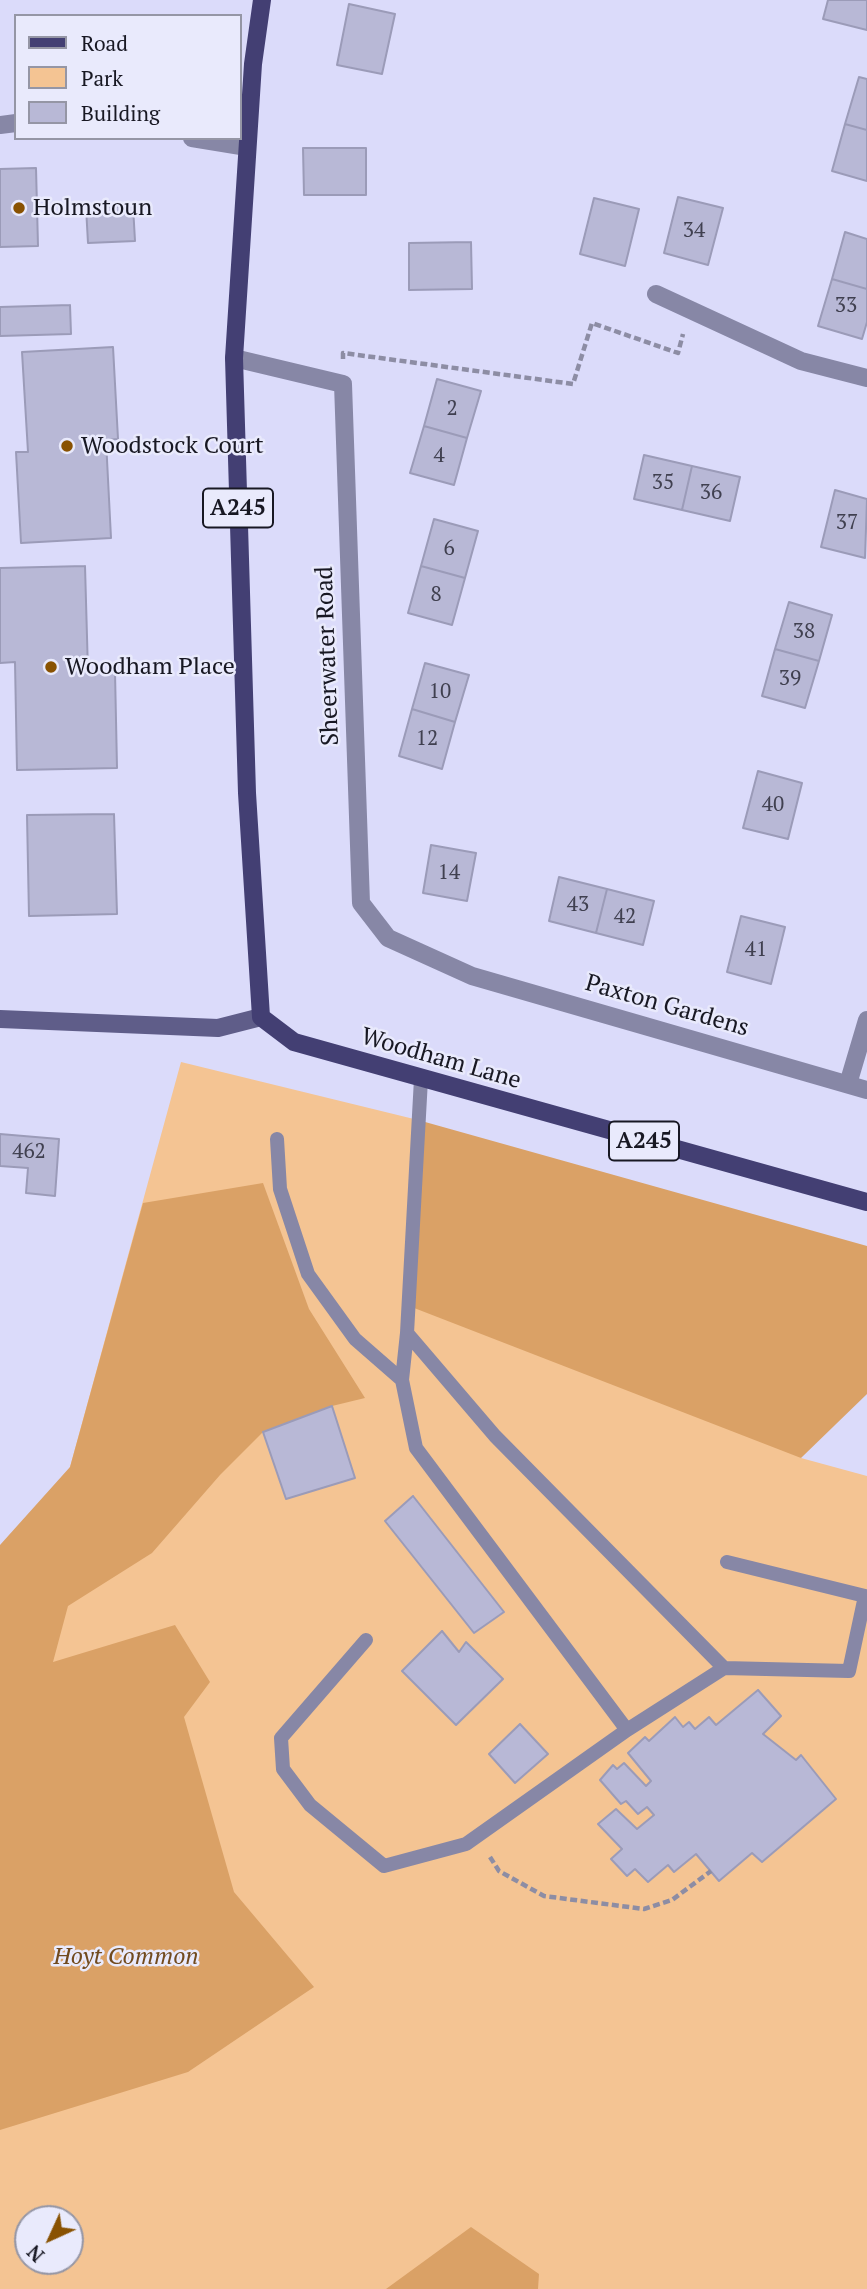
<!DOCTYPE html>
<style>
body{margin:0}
#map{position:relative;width:867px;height:2289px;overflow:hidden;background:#dbdbfa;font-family:"PT Serif",serif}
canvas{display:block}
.legend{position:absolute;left:14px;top:14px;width:228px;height:126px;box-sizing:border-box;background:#e9eafc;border:2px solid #9596a5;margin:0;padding:9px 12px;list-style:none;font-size:21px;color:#181823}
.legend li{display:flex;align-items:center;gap:14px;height:35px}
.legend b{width:35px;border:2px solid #9596a5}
.north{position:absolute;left:14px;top:2205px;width:70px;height:70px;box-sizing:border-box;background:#e9eafc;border:2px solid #9596a5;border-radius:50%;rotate:225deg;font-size:19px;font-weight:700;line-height:28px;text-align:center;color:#181823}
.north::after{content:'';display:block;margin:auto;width:24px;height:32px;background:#895202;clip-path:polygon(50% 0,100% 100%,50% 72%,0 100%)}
</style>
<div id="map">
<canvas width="867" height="2289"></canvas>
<ul class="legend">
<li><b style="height:9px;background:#433f73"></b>Road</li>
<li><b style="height:19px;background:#f4c493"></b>Park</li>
<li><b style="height:19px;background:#b8b8d6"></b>Building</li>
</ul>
<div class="north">N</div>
</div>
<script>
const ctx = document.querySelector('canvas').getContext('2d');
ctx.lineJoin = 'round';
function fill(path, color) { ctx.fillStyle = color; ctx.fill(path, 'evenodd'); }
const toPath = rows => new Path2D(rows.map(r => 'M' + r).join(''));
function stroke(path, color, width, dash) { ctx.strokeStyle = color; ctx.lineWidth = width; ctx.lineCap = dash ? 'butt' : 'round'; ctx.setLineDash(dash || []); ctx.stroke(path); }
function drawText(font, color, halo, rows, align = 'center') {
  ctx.font = font + ' "PT Serif",serif'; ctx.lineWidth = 5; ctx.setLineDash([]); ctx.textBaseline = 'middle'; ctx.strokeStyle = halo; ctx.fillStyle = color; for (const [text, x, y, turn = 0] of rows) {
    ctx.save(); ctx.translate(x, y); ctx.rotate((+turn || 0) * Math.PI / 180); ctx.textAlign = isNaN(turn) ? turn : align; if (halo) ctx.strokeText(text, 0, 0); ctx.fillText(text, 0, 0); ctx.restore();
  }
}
const green = toPath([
 [181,1062,418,1120,801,1458,867,1476,867,2289,0,2289,0,1693,70,1467],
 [28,2219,70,2219,70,2261,28,2261]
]);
const forest = toPath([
 [418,1120,867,1246,867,1394,801,1458,409,1306],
 [263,1183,309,1309,365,1398,332,1406,263,1432,220,1475,152,1553,68,1606,53,1662,175,1625,210,1682,184,1717,234,1892,314,1987,188,2072,0,2130,0,1545,70,1467,143,1203],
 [471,2227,539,2274,538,2289,386,2289]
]);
const building = toPath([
 [828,0,867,0,867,30,823,19,828,0],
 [349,4,395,14,382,74,337,65,349,4],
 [859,77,867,79,867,130,845,124,859,77],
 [845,124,867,130,867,181,832,171,845,124],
 [303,148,366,148,366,195,304,195,303,148],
 [36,168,38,246,0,247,0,169,36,168],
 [678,197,723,208,708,265,664,253,678,197],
 [594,198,639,209,625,266,580,254,594,198],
 [133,206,135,241,88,243,86,207,133,206],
 [845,232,867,239,867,289,832,279,845,232],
 [471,242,472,289,409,290,409,243,471,242],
 [832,279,867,289,867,322,862,339,818,326,832,279],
 [70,305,71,334,0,336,0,307,70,305],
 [113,347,118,439,106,440,111,538,21,543,16,452,28,452,22,352,113,347],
 [437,379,481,391,467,438,424,426,437,379],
 [424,426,467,438,454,485,410,473,424,426],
 [644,455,692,466,682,510,634,499,644,455],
 [692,466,740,477,730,521,682,510,692,466],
 [835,490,867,499,865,558,821,547,835,490],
 [434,519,478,531,465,578,421,566,434,519],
 [85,566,88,672,115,672,117,768,17,770,15,662,0,663,0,568,85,566],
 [421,566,465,578,452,625,408,613,421,566],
 [789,602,832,615,819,661,775,649,789,602],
 [775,649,819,661,805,708,762,696,775,649],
 [425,663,469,675,455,722,412,709,425,663],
 [412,709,455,722,442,769,399,756,412,709],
 [758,771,802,783,788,839,743,828,758,771],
 [114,814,117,914,29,916,27,815,114,814],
 [431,845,476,853,467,901,423,893,431,845],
 [559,877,607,889,596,933,549,921,559,877],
 [607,889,654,901,643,945,596,933,607,889],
 [741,916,785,927,771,984,727,972,741,916],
 [0,1134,59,1139,55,1196,26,1193,28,1168,0,1166,0,1134],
 [332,1406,355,1478,286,1499,263,1432,332,1406],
 [413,1496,504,1612,474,1633,385,1521,413,1496],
 [442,1631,459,1652,466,1642,503,1679,456,1725,402,1671,442,1631],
 [758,1690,781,1716,763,1734,796,1760,801,1755,836,1799,762,1862,752,1853,719,1881,696,1854,674,1872,668,1865,648,1882,635,1869,627,1876,611,1859,622,1849,598,1824,616,1809,637,1829,654,1815,647,1807,638,1814,626,1801,621,1804,600,1780,613,1765,617,1769,624,1763,646,1786,651,1781,628,1753,645,1737,649,1741,675,1717,683,1727,689,1722,695,1729,709,1717,716,1725,758,1690],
 [520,1724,548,1754,515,1783,489,1754,520,1724]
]);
const path = toPath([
 [343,359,343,353,573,384,592,323,678,353,683,334],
 [490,1857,499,1871,544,1896,644,1909,672,1900,711,1871]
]);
const lane = toPath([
 [277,1139,280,1189,308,1274,355,1339,402,1380],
 [407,1333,402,1380,416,1448,627,1730,724,1668,495,1436,407,1333,421,1079],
 [366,1640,281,1738,283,1769,310,1805,384,1866,466,1844,627,1730],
 [724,1668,849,1671,865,1596,727,1562]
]);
const street = toPath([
 [0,125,16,123],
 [192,138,247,147],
 [656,294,801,361,867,378],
 [234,358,343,384,361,903,388,938,472,976,867,1090],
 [848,1084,867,1020]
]);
const secondary = toPath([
 [0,1019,218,1028,261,1017]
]);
const primary = toPath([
 [262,0,253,64,234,358,247,793,261,1017,294,1042,867,1202]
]);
const markers = [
 [19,208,7,"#895202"],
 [67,446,7,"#895202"],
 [51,667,7,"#895202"]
];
const numberNames = [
 ["34",694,231],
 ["33",846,306],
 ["2",452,409],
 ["4",439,456],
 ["35",663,483],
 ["36",711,493],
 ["37",847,523],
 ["6",449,549],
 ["8",436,595],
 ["38",804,632],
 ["39",790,679],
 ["10",440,692],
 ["12",427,739],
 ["40",773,805],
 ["14",449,873],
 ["43",578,905],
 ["42",625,917],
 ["41",756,950],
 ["462",29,1152]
];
const shields = [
 [238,508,70],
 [644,1141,70]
];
const shieldNames = [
 ["A245",238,508],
 ["A245",644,1141]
];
const poiNames = [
 ["Holmstoun",33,208],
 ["Woodstock Court",81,446],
 ["Woodham Place",65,667]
];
const streetNames = [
 ["Sheerwater Road",328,656,-92],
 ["Paxton Gardens",667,1006,16],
 ["Woodham Lane",441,1059,16]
];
const parkNames = [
 ["Hoyt Common",126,1957]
];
fill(green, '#f4c493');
fill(forest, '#daa166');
fill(building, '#b8b8d6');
stroke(building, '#9b9bb8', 2);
stroke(path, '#8d8da4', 4.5, [7, 3.5]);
stroke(lane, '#8787a6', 14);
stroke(street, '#8787a6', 18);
stroke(secondary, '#5f5d89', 18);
stroke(primary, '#433f73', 18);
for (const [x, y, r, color] of markers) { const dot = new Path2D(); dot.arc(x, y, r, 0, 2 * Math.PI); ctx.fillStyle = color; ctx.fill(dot); stroke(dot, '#e9eafc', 2.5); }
drawText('21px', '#404050', null, numberNames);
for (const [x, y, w] of shields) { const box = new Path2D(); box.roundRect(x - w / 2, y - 19.5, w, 39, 5); ctx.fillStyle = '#e9eafc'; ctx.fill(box); stroke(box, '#181823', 2); }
drawText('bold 23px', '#181823', null, shieldNames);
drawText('24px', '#181823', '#e9eafc', poiNames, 'left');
drawText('24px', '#181823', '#e9eafc', streetNames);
drawText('italic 24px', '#714a1e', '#e9eafc', parkNames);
</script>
